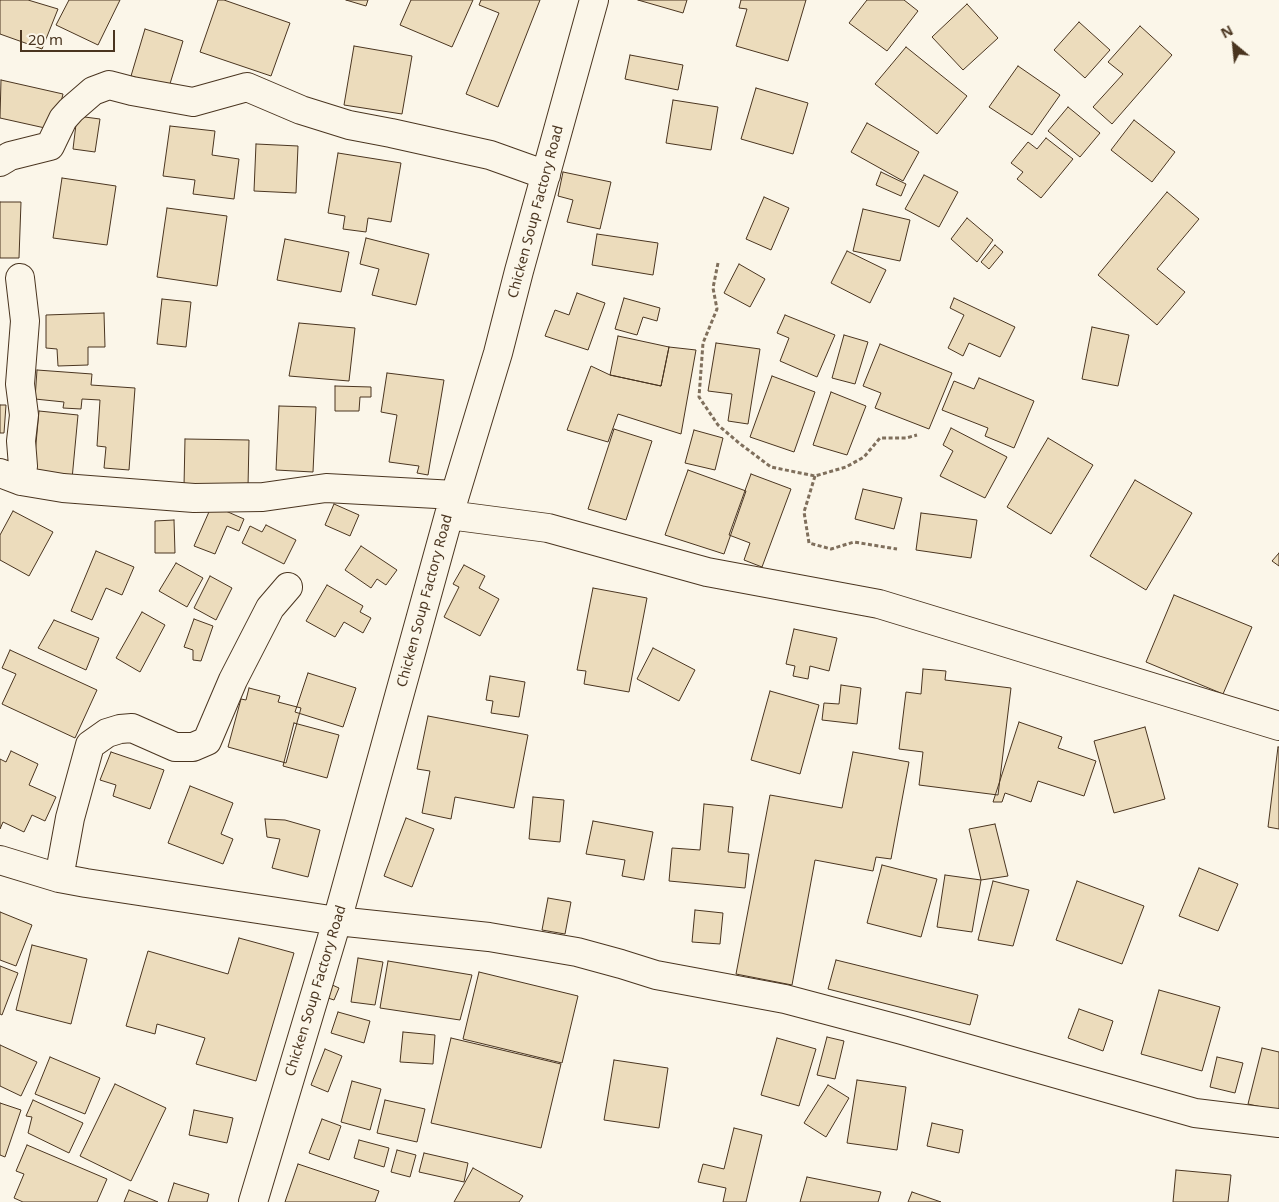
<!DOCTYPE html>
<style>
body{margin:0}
#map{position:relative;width:1279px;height:1202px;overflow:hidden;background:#fbf6e9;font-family:"Noto Sans",sans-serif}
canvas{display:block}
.north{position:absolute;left:1209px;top:20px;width:50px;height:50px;-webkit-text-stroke:4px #fbf6e9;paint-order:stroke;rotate:332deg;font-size:14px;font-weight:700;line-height:20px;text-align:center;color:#4a3520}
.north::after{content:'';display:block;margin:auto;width:18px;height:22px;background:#4a3520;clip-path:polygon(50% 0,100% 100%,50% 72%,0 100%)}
.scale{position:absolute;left:20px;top:30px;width:95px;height:22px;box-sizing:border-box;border:2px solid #4a3520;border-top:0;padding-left:6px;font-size:15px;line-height:18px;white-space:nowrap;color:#4a3520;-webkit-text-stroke:4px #fbf6e9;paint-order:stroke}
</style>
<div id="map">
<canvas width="1279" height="1202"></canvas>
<div class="north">N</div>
<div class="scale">20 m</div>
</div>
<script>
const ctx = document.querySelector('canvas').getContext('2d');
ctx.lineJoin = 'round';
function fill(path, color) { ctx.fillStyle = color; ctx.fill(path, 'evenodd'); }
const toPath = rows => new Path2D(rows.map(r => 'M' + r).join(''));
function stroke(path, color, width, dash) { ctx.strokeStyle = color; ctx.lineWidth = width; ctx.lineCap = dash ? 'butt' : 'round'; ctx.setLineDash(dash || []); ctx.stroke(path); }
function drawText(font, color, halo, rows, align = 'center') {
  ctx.font = font + ' "Noto Sans",sans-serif'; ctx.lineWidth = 4; ctx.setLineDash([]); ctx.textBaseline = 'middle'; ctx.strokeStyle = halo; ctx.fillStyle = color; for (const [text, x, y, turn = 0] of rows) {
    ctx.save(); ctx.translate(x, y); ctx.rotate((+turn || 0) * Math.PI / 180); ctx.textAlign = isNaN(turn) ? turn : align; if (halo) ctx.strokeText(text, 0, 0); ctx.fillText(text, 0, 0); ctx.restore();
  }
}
const building = toPath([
 [0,0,28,0,58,9,42,49,0,34,0,0],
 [69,0,120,0,98,45,56,25,69,0],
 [218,0,224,0,290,23,271,76,200,52,218,0],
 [346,0,368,0,366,6,346,0],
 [411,0,473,0,452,47,400,25,411,0],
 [481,0,540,0,498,107,466,94,499,13,479,5,481,0],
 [638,0,687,0,683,13,638,0],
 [741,0,806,0,788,61,736,46,747,9,739,8,741,0],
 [867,0,904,0,918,11,887,51,849,23,867,0],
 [967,4,998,38,963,70,932,37,967,4],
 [1079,22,1110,50,1085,78,1054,50,1079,22],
 [1140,26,1172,55,1112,124,1093,107,1123,74,1108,62,1140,26],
 [145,29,183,41,169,87,131,76,145,29],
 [354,46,412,56,402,114,344,105,354,46],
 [906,47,967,96,937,134,875,84,906,47],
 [630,55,683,65,678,90,625,79,630,55],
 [1018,66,1060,95,1032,135,989,107,1018,66],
 [1,80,63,94,54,130,0,118,1,80],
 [756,88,808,103,793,154,741,139,756,88],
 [673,100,718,107,711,150,666,143,673,100],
 [1068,107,1100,133,1080,157,1048,131,1068,107],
 [77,116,100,119,95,152,73,149,77,116],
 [1134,120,1175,152,1152,182,1111,150,1134,120],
 [867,123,919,152,903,181,851,152,867,123],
 [170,126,215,131,212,155,239,159,234,199,193,194,195,180,163,176,170,126],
 [1046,138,1073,159,1041,198,1017,179,1023,172,1011,163,1028,142,1037,149,1046,138],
 [256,144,298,146,296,193,254,191,256,144],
 [338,153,401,163,391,222,368,218,366,232,343,229,345,216,328,213,338,153],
 [563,172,611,182,600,229,567,222,573,200,558,196,563,172],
 [881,172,906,184,901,196,876,185,881,172],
 [924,175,958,192,939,227,905,209,924,175],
 [62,178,116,186,107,245,53,238,62,178],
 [1167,192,1199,219,1157,269,1185,292,1157,325,1098,275,1167,192],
 [764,197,789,208,771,250,746,239,764,197],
 [0,202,21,202,19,258,0,258,0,202],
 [167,208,227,216,217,286,157,277,167,208],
 [863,209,910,220,900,261,853,251,863,209],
 [967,218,993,240,977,262,951,239,967,218],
 [597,234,658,243,653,275,592,265,597,234],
 [366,238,429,254,416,305,372,295,379,269,360,264,366,238],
 [285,239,349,252,341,292,277,280,285,239],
 [995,245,1003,252,989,269,981,262,995,245],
 [847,251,886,270,870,303,831,283,847,251],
 [739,264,765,279,750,307,724,293,739,264],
 [577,293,605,303,588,350,545,336,555,310,569,315,577,293],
 [624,298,660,308,657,321,643,317,637,335,615,329,624,298],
 [954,298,1015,327,1000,357,969,343,963,356,948,348,964,315,950,308,954,298],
 [162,299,191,302,186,347,157,344,162,299],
 [104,313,105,347,88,347,88,365,58,366,57,349,46,348,46,315,104,313],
 [785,315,835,335,817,377,780,361,789,338,777,333,785,315],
 [299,323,355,328,349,381,289,376,299,323],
 [1092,327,1129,335,1118,386,1082,379,1092,327],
 [844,335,868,342,855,384,832,378,844,335],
 [618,336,669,347,661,386,610,375,618,336],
 [716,343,760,349,748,424,728,421,732,394,708,391,716,343],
 [880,344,952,373,929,429,875,408,881,393,863,386,880,344],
 [669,347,696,350,681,434,618,414,608,442,567,430,591,366,610,375,661,386,669,347],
 [37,370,92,374,91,385,135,388,129,470,104,468,106,447,97,446,100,400,82,399,81,409,63,408,64,402,35,399,37,370],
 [387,373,444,380,428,475,417,473,419,466,389,462,397,415,381,412,387,373],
 [772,376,815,392,794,452,750,437,772,376],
 [979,378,1034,401,1014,448,985,436,988,428,942,410,954,381,974,389,979,378],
 [335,386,371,387,371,397,360,397,359,411,335,411,335,386],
 [831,392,866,406,847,455,813,445,831,392],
 [0,405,6,405,4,433,0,433,0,405],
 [279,406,316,407,313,472,276,470,279,406],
 [39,411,78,415,72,479,33,476,39,411],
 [951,428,1007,457,985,498,940,476,953,451,943,445,951,428],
 [614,429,652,441,626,520,588,509,614,429],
 [694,430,723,438,715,470,685,463,694,430],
 [1048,438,1093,465,1051,534,1007,507,1048,438],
 [185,439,249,440,248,487,184,486,185,439],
 [688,470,746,491,724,554,665,535,688,470],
 [751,474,791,489,762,567,744,560,750,543,729,535,751,474],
 [1135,480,1192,513,1146,590,1090,556,1135,480],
 [863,489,902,498,894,529,855,519,863,489],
 [334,504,359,515,350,536,325,525,334,504],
 [212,505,244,519,239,531,227,526,215,554,194,546,212,505],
 [13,511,53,532,29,576,0,560,0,535,13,511],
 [921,513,977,520,971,558,916,550,921,513],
 [174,520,175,553,155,553,155,521,174,520],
 [266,525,296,540,284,564,242,543,250,526,262,532,266,525],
 [361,546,397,570,386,585,377,579,371,588,345,570,361,546],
 [96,551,134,567,122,595,106,588,92,620,71,611,96,551],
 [1279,553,1279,566,1272,561,1279,553],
 [176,563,203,578,187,607,159,591,176,563],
 [464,565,485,576,479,588,499,599,480,636,444,617,459,587,453,584,464,565],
 [210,576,232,588,216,620,194,608,210,576],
 [327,585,363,606,360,612,371,618,363,633,344,622,335,637,306,621,327,585],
 [593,588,647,598,629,692,584,684,586,671,577,670,593,588],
 [1174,595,1252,627,1223,694,1146,662,1174,595],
 [142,612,165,625,140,672,116,658,142,612],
 [194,619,213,626,201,661,193,660,193,650,184,647,194,619],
 [54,620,99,638,86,670,38,648,54,620],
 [794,629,837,638,829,671,810,666,808,679,793,676,795,666,786,664,794,629],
 [653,648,695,670,679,701,637,679,653,648],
 [10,650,97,690,75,738,2,704,16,674,2,668,10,650],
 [923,669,946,671,945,680,1011,688,998,795,919,785,923,752,899,749,906,692,921,694,923,669],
 [308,673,356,688,343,727,295,712,308,673],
 [490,676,525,682,519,717,491,713,493,701,486,700,490,676],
 [841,685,861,688,857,724,822,720,824,703,839,704,841,685],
 [249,688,280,696,278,702,301,708,286,763,228,747,241,699,246,700,249,688],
 [770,691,819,705,800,774,751,760,770,691],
 [428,716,528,735,514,808,455,797,451,819,422,813,430,771,417,769,428,716],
 [1019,722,1062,737,1058,748,1096,761,1084,796,1038,781,1031,802,1005,793,1002,802,993,802,1019,722],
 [294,723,339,735,327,778,283,766,294,723],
 [1145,727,1165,799,1114,813,1094,741,1145,727],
 [1278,747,1279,747,1279,829,1268,827,1278,747],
 [11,751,38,764,29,785,56,797,45,821,32,815,24,832,3,822,0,829,0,759,6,762,11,751],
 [111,752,164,770,150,809,113,796,116,785,100,780,111,752],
 [853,752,909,762,891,859,876,857,873,871,815,860,792,985,736,974,770,795,842,808,853,752],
 [190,786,233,803,221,834,233,839,223,864,168,843,190,786],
 [533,797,564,800,560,842,529,839,533,797],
 [704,804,733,807,728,852,749,854,745,888,669,881,672,848,700,850,704,804],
 [406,818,434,829,412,887,384,876,406,818],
 [265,819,285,820,320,830,308,877,272,868,280,839,267,837,265,819],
 [593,821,653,832,644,880,622,876,625,860,586,854,593,821],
 [995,824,1008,876,981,880,969,829,995,824],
 [882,865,937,879,921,937,867,923,882,865],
 [1199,868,1238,884,1218,931,1179,916,1199,868],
 [945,875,981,880,972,932,937,927,945,875],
 [993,881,1029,890,1013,946,978,940,993,881],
 [1077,881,1144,906,1122,964,1056,940,1077,881],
 [548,898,571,902,565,934,542,930,548,898],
 [695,910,723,913,720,944,692,942,695,910],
 [0,912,32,925,16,966,0,960,0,912],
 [239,938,294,953,256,1081,196,1064,205,1038,157,1024,155,1034,126,1026,148,951,228,974,239,938],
 [32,945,87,959,71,1024,16,1010,32,945],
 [358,958,383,962,375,1005,351,1002,358,958],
 [836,960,978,995,970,1025,828,989,836,960],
 [388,961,472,975,460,1020,380,1008,388,961],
 [0,966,18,973,2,1015,0,1014,0,966],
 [479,972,578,996,562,1063,463,1039,479,972],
 [330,984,339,988,334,1000,325,997,330,984],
 [1159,990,1220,1007,1202,1071,1141,1054,1159,990],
 [1079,1009,1113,1021,1103,1051,1068,1038,1079,1009],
 [338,1012,370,1021,364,1043,331,1033,338,1012],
 [403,1032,435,1035,433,1064,400,1062,403,1032],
 [827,1037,844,1041,835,1079,817,1075,827,1037],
 [451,1038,561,1064,541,1148,431,1123,451,1038],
 [777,1038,816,1049,799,1106,761,1095,777,1038],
 [0,1045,37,1062,21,1096,0,1086,0,1045],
 [1262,1048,1279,1052,1279,1111,1248,1104,1262,1048],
 [325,1049,342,1056,328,1092,311,1085,325,1049],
 [50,1057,100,1078,85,1114,35,1094,50,1057],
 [1217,1057,1243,1063,1235,1093,1210,1087,1217,1057],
 [614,1060,668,1068,659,1128,604,1120,614,1060],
 [857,1080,906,1087,897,1150,847,1143,857,1080],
 [352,1081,381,1089,370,1130,341,1122,352,1081],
 [115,1084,166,1108,131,1181,80,1156,115,1084],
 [828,1085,849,1098,826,1137,804,1123,828,1085],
 [33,1100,83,1123,69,1153,28,1133,32,1117,26,1116,33,1100],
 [385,1100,425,1109,417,1142,377,1133,385,1100],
 [0,1103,21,1110,5,1157,0,1155,0,1103],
 [194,1110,233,1118,227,1143,189,1135,194,1110],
 [322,1119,341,1126,329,1160,309,1153,322,1119],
 [932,1123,963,1130,959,1153,927,1146,932,1123],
 [734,1128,762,1135,746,1202,723,1202,726,1188,698,1182,703,1164,724,1169,734,1128],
 [359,1140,389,1148,384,1167,354,1158,359,1140],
 [27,1145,107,1179,97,1202,23,1202,14,1198,24,1174,16,1171,27,1145],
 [397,1150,416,1155,410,1177,391,1172,397,1150],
 [424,1153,468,1163,464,1182,419,1172,424,1153],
 [298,1164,379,1191,375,1202,285,1202,298,1164],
 [473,1168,523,1196,519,1202,454,1202,473,1168],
 [1176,1170,1231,1175,1228,1202,1173,1202,1176,1170],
 [807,1177,881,1192,878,1202,800,1202,807,1177],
 [174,1183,209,1194,207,1202,168,1202,174,1183],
 [129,1190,158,1202,124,1202,129,1190],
 [912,1192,941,1202,908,1202,912,1192]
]);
const path = toPath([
 [718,263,713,288,717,309,703,343,699,397,718,425,739,443,771,467,815,476,846,467,864,457,880,438,906,438,917,435],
 [815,476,804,512,809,543,831,549,854,542,897,549]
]);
const street = toPath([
 [0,162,10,156,50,146,63,119,71,110,93,91,109,85,132,91,193,102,247,87,301,110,349,125,391,133,490,155,546,175],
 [20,278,25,321,20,384,24,415,21,441,23,466,21,481],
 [0,473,21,481,63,488,194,498,263,497,326,488,455,495],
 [449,515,548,528,707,572,879,604,1279,726],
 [0,860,59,878,86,883,337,921,489,937,577,952,621,964,656,975,785,999,902,1030,1195,1113,1279,1123],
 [59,878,70,818,90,745,107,733,120,729,132,728,175,747,193,747,207,741,233,680,270,608,288,587],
 [253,1202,337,921,449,515,498,353,519,271,594,0]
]);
const streetNames = [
 ["Chicken Soup Factory Road",536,212,-75],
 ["Chicken Soup Factory Road",425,601,-75],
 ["Chicken Soup Factory Road",316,991,-73]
];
fill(building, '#ecdcbc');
stroke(building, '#4a3520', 1);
stroke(street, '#4a3520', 30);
stroke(path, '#7f6f5c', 3, [4, 2.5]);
stroke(street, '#fbf6e9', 28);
drawText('14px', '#4a3520', '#fbf6e9', streetNames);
</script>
